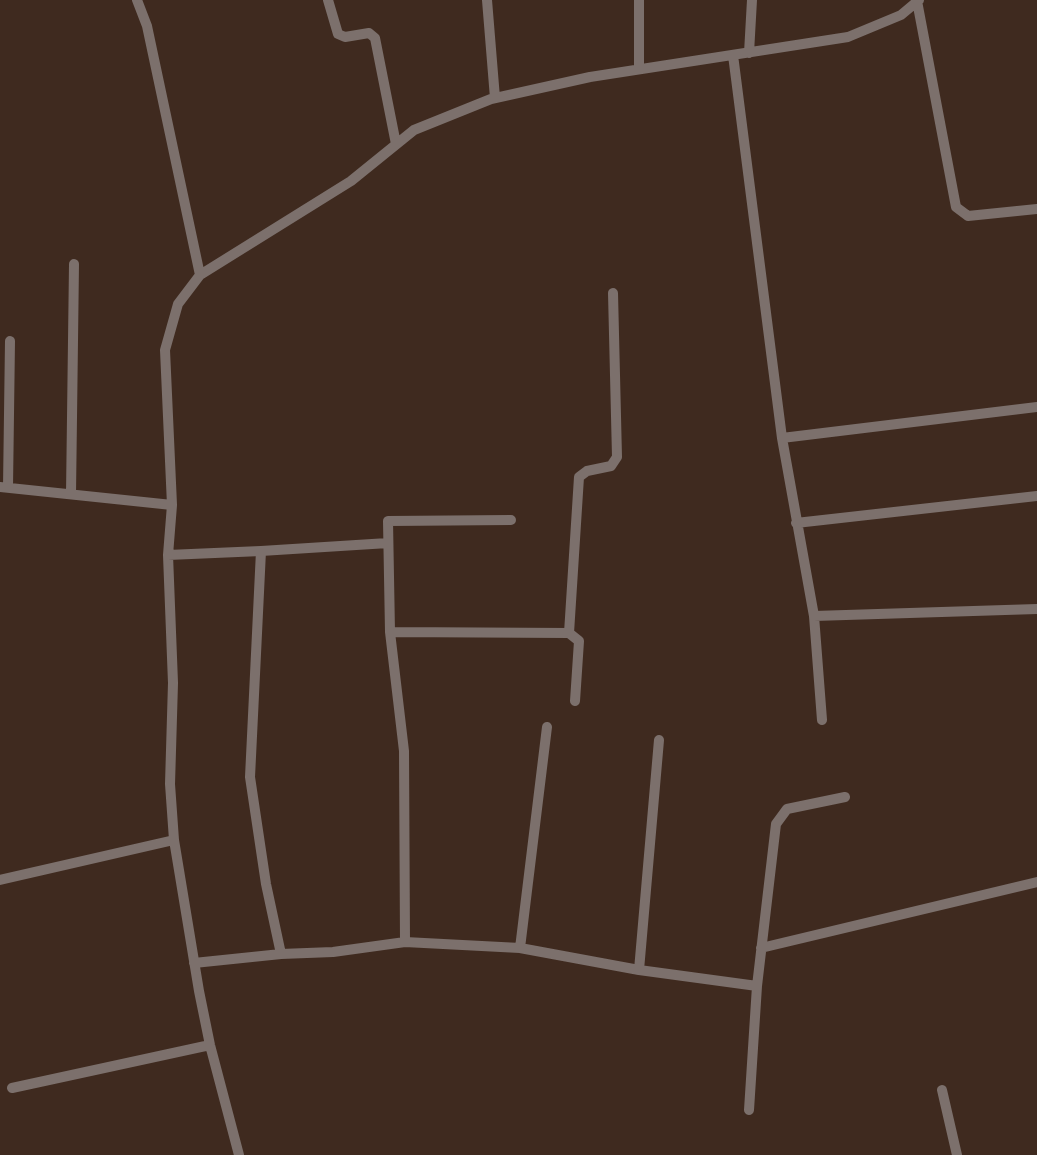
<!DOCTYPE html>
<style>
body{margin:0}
canvas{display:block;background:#3f2a1f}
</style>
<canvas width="1037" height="1155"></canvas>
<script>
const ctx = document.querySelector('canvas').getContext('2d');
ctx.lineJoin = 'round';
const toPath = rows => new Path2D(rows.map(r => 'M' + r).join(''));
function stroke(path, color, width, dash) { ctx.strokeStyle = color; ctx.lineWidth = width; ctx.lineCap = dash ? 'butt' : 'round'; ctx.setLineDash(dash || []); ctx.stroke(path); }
const street = toPath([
 [137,0,147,26,200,275],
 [328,0,338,34,345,37,369,33,375,38,396,144],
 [487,0,495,98],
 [917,1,956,207,968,216,1037,209],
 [749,53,752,0],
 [733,55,782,438,814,616,822,720],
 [639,69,639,0],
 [782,438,1037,407],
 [0,487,172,505],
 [8,487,10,341],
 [71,494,74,264],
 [796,523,1037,496],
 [261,551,250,777,266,884,281,954],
 [168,555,261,551,388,543],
 [814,616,1037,609],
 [390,632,569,633,579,641,575,701],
 [569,633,579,477,587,471,611,466,617,457,613,293],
 [0,880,174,840],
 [405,942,404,751,390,632,388,521,511,520],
 [520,948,547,727],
 [761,948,1037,882],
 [194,963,281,954,333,952,405,942,520,948,639,970,757,986],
 [639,970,659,740],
 [12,1088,210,1045],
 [942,1090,957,1155],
 [749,1110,757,986,776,824,787,809,845,797],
 [239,1155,210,1045,199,991,174,840,170,784,173,683,168,555,172,505,165,350,178,304,200,275,351,181,414,130,491,99,590,77,848,37,901,15,919,0]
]);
stroke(street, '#7c706c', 10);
</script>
